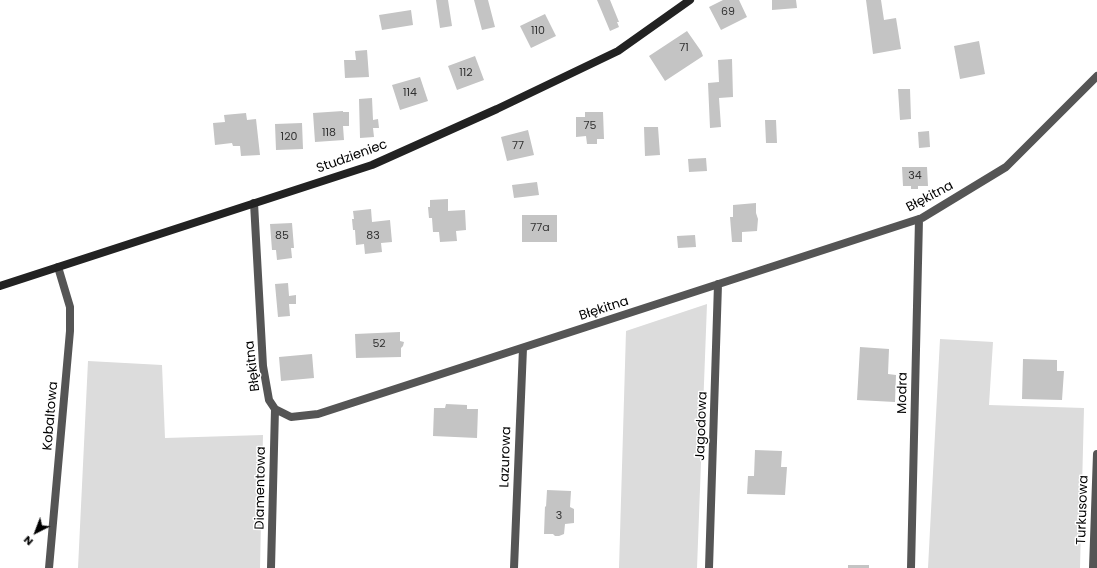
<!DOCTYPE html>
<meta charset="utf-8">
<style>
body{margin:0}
#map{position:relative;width:1097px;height:568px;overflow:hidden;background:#fff;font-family:Poppins,sans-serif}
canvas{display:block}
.north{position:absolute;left:16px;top:512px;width:40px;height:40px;-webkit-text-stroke:3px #fff;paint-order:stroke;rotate:222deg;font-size:11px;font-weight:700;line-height:16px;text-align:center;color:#000}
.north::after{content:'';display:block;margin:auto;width:14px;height:18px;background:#000;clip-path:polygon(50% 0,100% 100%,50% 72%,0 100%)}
</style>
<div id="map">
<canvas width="1097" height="568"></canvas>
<div class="north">N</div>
</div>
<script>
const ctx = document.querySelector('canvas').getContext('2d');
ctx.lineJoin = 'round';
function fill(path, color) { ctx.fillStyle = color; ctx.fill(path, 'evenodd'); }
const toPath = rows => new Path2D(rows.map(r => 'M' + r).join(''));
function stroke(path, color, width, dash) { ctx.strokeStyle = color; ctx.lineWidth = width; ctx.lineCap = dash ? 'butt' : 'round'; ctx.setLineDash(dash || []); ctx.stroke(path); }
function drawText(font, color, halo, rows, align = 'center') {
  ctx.font = font + ' Poppins,sans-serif'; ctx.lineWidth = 3; ctx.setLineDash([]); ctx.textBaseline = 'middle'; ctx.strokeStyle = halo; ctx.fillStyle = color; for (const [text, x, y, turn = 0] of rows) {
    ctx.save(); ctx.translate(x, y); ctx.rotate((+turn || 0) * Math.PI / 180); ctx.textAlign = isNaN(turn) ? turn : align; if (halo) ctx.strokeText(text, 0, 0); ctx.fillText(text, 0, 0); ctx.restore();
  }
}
const green = toPath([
 [707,304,697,568,619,568,626,331],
 [940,339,993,342,989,405,1084,408,1080,568,928,568],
 [88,361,162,365,165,438,263,435,260,568,78,568]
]);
const building = toPath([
 [436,0,448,0,452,26,440,28],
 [474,0,488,0,495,27,482,30],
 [597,0,610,0,619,22,617,22,619,27,610,31],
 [723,0,739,0,747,17,721,30,709,7],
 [772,0,796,0,797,8,772,10],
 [866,0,881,0,884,20,896,18,901,49,873,54],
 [411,10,413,25,382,30,379,15],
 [545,14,556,36,531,48,520,26],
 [687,31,701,51,703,56,665,81,649,56],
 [979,41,985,74,960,79,954,46],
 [367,50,369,77,345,78,344,60,356,60,355,51],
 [475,56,484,80,457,90,448,66],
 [732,59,733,97,719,98,721,127,710,128,708,83,719,82,718,60],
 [420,77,428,101,400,110,392,85],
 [898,89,910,89,911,119,900,120],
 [372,98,373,120,378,119,379,128,373,128,374,137,360,138,359,99],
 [343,111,343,112,349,112,349,126,343,126,344,140,315,142,313,113],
 [585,112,603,112,604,139,597,139,597,144,587,144,586,136,576,137,576,117,585,117],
 [246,113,247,120,256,119,260,155,241,156,240,146,233,146,232,143,215,145,213,123,225,122,224,115],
 [765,120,776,120,777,143,766,143],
 [302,123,303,149,276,150,275,124],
 [644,127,658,127,660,155,645,156],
 [528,130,534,155,507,161,501,137],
 [929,131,930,147,919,148,918,132],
 [706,158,707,171,689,172,688,159],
 [902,167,927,167,928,186,918,186,918,189,911,189,911,186,903,186],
 [537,182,539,195,514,198,512,185],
 [448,199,448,211,465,210,466,230,456,231,457,241,440,242,439,232,433,232,432,218,429,218,428,207,430,207,430,200],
 [756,203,756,213,758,219,757,231,742,232,742,242,732,242,730,217,733,217,733,205],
 [371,209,372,222,390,220,392,242,381,243,382,252,365,254,364,244,356,245,355,230,353,230,352,219,354,219,353,211],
 [522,215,557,215,557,242,522,242],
 [292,223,294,248,291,248,292,258,277,260,276,250,272,250,270,224],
 [695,235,696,247,678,248,677,236],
 [288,283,289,296,296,295,296,304,289,304,290,316,278,317,275,284],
 [400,332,400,341,404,342,403,346,401,348,401,357,356,358,355,334],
 [860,347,889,349,888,374,896,375,895,402,857,400],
 [312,354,314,378,281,381,279,357],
 [1023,359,1057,360,1057,371,1064,371,1062,400,1022,399],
 [446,404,467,405,467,409,478,409,477,438,433,436,434,408,445,408],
 [755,450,782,451,781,467,787,467,785,495,747,494,748,476,754,476],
 [547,490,571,491,570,507,574,509,574,523,565,524,564,534,559,536,555,536,553,534,544,534,545,506,546,507],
 [848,565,869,565,869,568,848,568]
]);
const street = toPath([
 [254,203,263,366,269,400,275,409,291,417,318,414,922,218,1006,167,1097,76],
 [49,568,70,331,70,307,58,267],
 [271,568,275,409],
 [514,568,523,348],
 [709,568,718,284],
 [911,568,919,219],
 [1093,568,1097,454]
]);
const secondary = toPath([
 [0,286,372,165,497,109,618,51,690,0]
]);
const numberNames = [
 ["69",728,12],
 ["110",538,31],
 ["71",684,48],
 ["112",466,73],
 ["114",410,93],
 ["75",590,126],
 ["118",329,133],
 ["120",289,137],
 ["77",518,146],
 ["34",915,176],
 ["77a",540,228],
 ["85",282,236],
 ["83",373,236],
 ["52",379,344],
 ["3",559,516]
];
const streetNames = [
 ["Studzieniec",352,157,-20],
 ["Błękitna",930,197,-28],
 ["Błękitna",604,309,-18],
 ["Błękitna",253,366,-97],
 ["Modra",903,393,-89],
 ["Kobaltowa",51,416,-85],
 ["Jagodowa",702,426,-88],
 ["Lazurowa",506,457,-88],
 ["Diamentowa",261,488,-89],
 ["Turkusowa",1083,510,-88]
];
fill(green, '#dcdcdc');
fill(building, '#c4c4c4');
stroke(street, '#555', 8);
stroke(secondary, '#222', 8);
drawText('11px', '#313131', null, numberNames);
drawText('13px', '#000', '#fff', streetNames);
</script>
